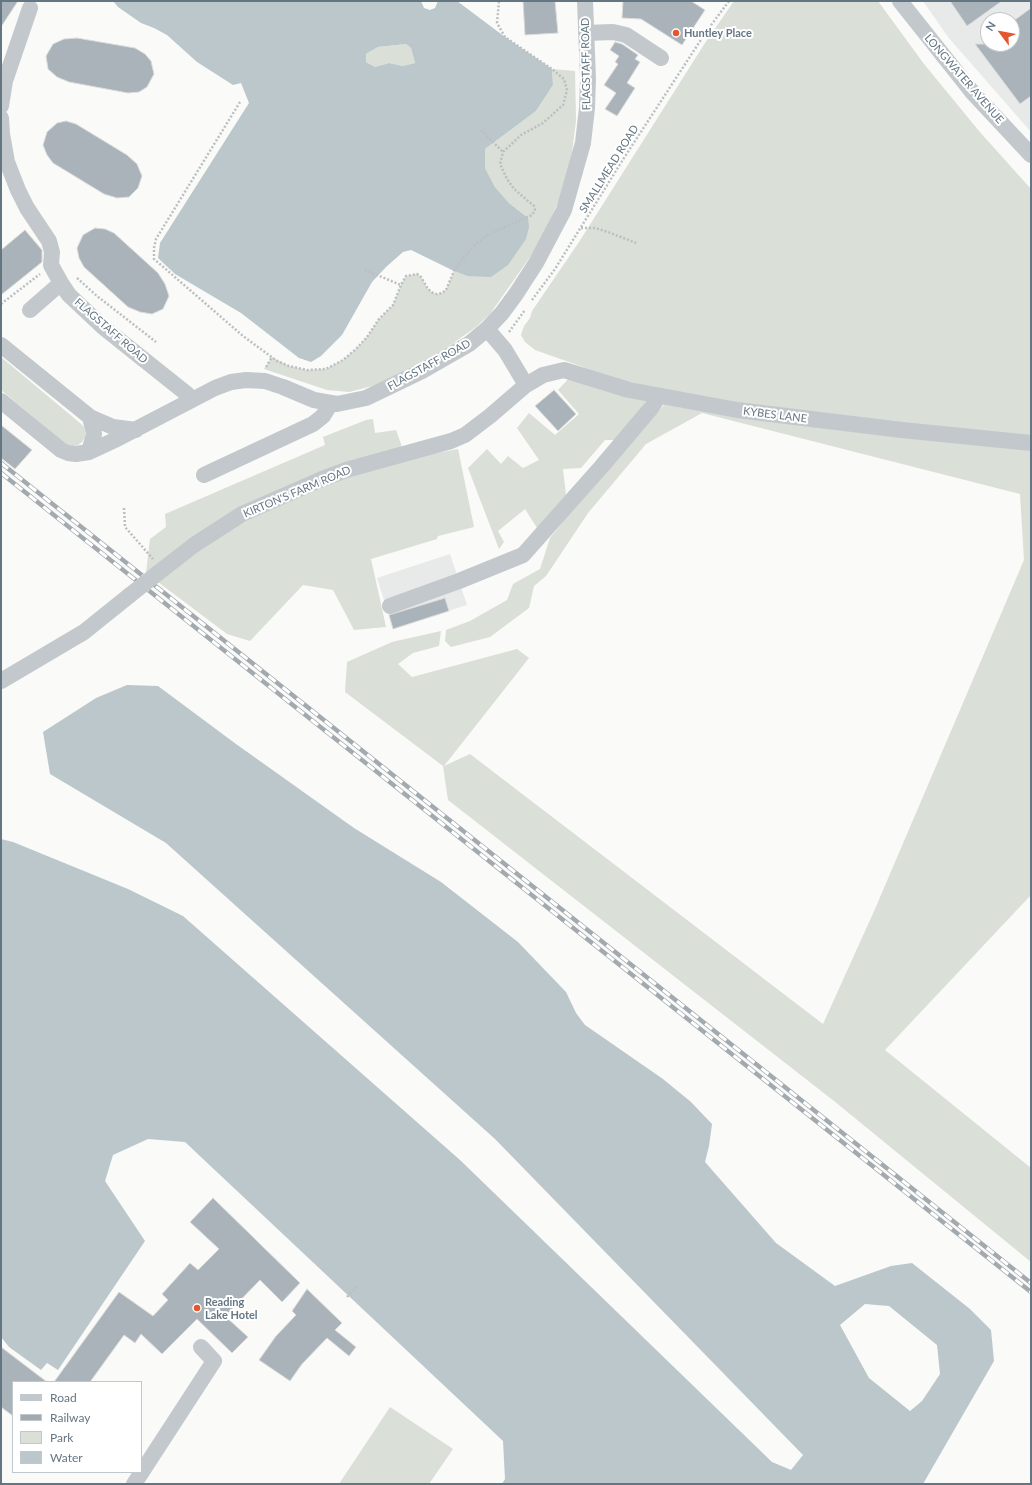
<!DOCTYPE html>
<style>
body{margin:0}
#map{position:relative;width:1032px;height:1485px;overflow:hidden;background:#fafaf8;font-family:Lato,sans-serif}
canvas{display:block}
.frame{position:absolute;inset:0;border:2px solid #657683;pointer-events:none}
.legend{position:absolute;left:12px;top:1381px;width:130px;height:92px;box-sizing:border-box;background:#fff;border:1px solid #c1c8cd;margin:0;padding:5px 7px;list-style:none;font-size:12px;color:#657683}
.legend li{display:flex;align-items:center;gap:8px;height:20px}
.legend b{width:20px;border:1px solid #c1c8cd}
.north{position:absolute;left:980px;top:12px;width:40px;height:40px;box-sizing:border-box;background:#fff;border:1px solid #c1c8cd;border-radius:50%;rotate:302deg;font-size:11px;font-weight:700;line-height:16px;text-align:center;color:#657683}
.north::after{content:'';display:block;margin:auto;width:14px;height:18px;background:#e4572e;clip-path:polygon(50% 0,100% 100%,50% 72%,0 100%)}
</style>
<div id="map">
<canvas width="1032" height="1485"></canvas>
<div class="frame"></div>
<ul class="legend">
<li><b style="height:5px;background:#c3c8cc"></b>Road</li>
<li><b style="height:5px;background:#a2aab0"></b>Railway</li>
<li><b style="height:11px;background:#dadfd7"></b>Park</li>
<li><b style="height:11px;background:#bbc7cb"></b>Water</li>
</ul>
<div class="north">N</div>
</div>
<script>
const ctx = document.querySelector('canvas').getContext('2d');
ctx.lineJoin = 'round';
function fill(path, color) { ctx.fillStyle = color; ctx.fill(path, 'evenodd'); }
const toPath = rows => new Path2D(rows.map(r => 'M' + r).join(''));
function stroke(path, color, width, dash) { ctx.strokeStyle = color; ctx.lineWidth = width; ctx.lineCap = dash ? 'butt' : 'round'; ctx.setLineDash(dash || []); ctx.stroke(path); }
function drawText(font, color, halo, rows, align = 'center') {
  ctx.font = font + ' Lato,sans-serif'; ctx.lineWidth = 4; ctx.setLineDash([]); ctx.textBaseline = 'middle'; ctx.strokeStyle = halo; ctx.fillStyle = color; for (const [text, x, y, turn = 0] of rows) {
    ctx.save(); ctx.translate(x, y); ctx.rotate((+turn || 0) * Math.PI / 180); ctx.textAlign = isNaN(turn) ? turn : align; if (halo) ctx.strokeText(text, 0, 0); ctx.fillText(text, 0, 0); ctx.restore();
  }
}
const built = toPath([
 [923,1,1031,1,1031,132,948,37],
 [988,20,1012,20,1012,44,988,44],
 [450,554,467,605,393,629,377,578]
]);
const green = toPath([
 [734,1,878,1,924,64,979,131,1031,189,1031,437,785,416,1031,451,1031,895,885,1050,1031,1168,1031,1262,834,1101,448,800,443,766,345,692,347,662,392,642,441,631,439,646,413,653,398,664,412,677,517,649,529,658,444,766,470,754,823,1024,875,909,1024,560,1020,494,702,413,646,444,588,513,546,576,534,586,529,608,490,637,451,647,445,641,446,630,470,621,507,600,513,584,540,569,550,538,584,495,664,405,647,400,618,440,605,440,581,468,563,469,566,495,537,528,525,509,498,531,504,542,499,549,468,468,487,449,501,464,508,456,523,468,539,460,517,428,529,413,555,435,579,414,558,390,571,376,630,387,583,367,535,350,525,342,521,335,524,326,530,318,532,311,579,242,705,43],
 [406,44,411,48,415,63,403,66,389,63,375,67,366,62,366,54,378,47],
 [552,69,575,71,576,121,571,160,560,198,547,227,530,257,490,314,476,327,452,344,427,359,380,384,349,392,327,390,264,369,272,357,289,366,307,370,326,369,343,360,356,349,367,337,379,319,393,305,401,285,406,276,417,274,421,277,428,289,433,293,437,294,442,293,446,290,454,271,467,276,528,218,509,203,495,187,485,168,485,149,536,111,553,85],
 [1,357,80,423,84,427,85,432,85,437,82,442,78,445,73,446,68,445,63,442,1,390],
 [373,419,375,433,396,430,401,444,404,459,458,449,474,527,438,536,437,539,371,559,386,627,354,630,333,590,303,585,250,641,227,634,146,573,150,539,166,527,165,514,325,445,323,437,366,420],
 [390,1407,453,1449,429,1484,339,1484]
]);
const water = toPath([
 [113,1,421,1,424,8,430,10,435,8,438,1,457,1,505,37,552,69,553,85,536,111,485,149,485,168,495,187,509,203,528,218,529,227,526,239,508,265,491,277,467,276,454,271,411,250,403,252,386,267,372,282,342,335,321,356,311,362,299,358,241,313,175,274,158,258,160,243,249,103,241,83,233,85,197,62,167,35,154,28,141,23,118,7],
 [406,44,411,48,415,63,403,66,389,63,375,67,366,62,366,54,378,47],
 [127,685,158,686,236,744,354,828,441,882,518,942,566,992,576,1013,585,1025,663,1079,691,1102,712,1124,709,1146,705,1162,776,1243,835,1286,891,1266,912,1263,970,1309,991,1330,994,1361,923,1484,502,1484,505,1479,503,1441,185,1142,148,1139,113,1155,105,1181,145,1241,58,1370,47,1363,41,1370,9,1347,1,1337,1,839,13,842,128,889,183,916,460,1160,772,1462,791,1470,803,1455,495,1139,166,843,50,774,43,732,96,698],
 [865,1304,889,1306,937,1345,940,1374,922,1401,910,1411,869,1378,840,1325]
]);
const building = toPath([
 [1,1,18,1,1,27,1,1],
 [523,1,555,1,558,33,525,35,523,1],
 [623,1,691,1,705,10,682,45,641,19,622,18,623,1],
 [950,1,1002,1,967,26,950,1],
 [1031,8,1031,96,1020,104,975,44,1012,44,1012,22,1031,8],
 [77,38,135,48,145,54,151,61,154,74,147,87,139,92,128,93,69,82,57,77,48,69,46,56,53,44,64,39,77,38],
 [615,42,622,44,638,55,635,59,640,62,627,83,635,88,617,116,605,109,616,93,604,85,618,64,615,62,619,56,610,50,615,42],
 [66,121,76,124,127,155,137,164,142,176,138,188,129,197,117,198,104,194,53,163,47,155,43,145,47,132,57,123,66,121],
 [95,228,105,229,114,233,158,273,165,284,169,296,163,309,152,314,140,312,128,307,84,267,79,258,77,248,83,235,95,228],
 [25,230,42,250,42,262,1,295,1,250,25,230],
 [554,390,576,414,558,431,535,406,554,390],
 [1,425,32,450,15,469,1,458,1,425],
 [445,598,449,611,393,629,389,615,445,598],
 [213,1198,300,1283,282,1302,260,1280,225,1316,248,1337,232,1353,197,1319,162,1354,141,1334,135,1343,124,1335,90,1382,54,1382,119,1292,153,1316,168,1300,162,1294,190,1263,198,1270,219,1249,190,1222,213,1198],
 [307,1289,342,1323,335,1330,356,1347,349,1356,327,1338,302,1364,290,1381,259,1360,276,1336,296,1315,292,1311,307,1289],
 [1,1347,47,1382,13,1382,13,1416,1,1407,1,1347]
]);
const path = toPath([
 [240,102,156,239,154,248,154,259,243,336,277,361,289,366,307,370,326,369,343,360,356,349,367,337,379,319,393,305,401,285,406,276,417,274,421,277,428,289,433,293,437,294,442,293,446,290,454,271,461,261,471,249,482,239,494,232,532,215,535,210,534,206,514,189,507,179,500,164,503,152,521,135,543,123,563,105,567,90,564,79,552,69,505,37,497,23,499,1],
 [481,130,503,152],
 [581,228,595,228,608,232,636,243],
 [365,270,401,285],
 [77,278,97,296,156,342],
 [532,300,555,269,622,161,706,32,729,1],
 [1,304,40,274],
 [509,332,525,310],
 [266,367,272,357],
 [124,508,125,527,153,559],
 [347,1297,357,1286]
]);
const minor = toPath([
 [900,1,973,93,1031,155],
 [586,33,613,32,626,35,661,58],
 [1,106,5,81,30,8],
 [1,118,2,134,7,162,18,190,27,208,49,241,52,252,51,265,61,283,69,295,103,327,187,394,191,400],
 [30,310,61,283],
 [487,329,505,350,526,385],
 [1,345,90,417,113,427,136,430],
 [1,401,61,450,68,453,76,454,89,452,117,439,215,388,231,382,246,380,265,381,283,387,314,400,337,404,366,398,422,371,469,344,487,329,502,313,516,294,536,263,564,210,583,143,587,108,588,79,585,1],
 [89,452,94,434,90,417],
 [204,475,313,424,323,416,331,403],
 [158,573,194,545,242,514,322,479,346,470,451,441,465,435,490,416,526,385,543,375,564,370,629,390,737,410,902,430,1031,443],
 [390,606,459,581,523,555,602,466,652,407,659,396],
 [1,681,84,632,130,595],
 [134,1484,214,1361,201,1347]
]);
const rail = toPath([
 [1,463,1031,1283],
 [1,473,1031,1292]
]);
const minorBridge = toPath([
 [130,595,158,573]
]);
const markers = [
 [676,33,4,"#e4572e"],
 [197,1308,4,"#e4572e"]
];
const poiNames = [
 ["Huntley Place",684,33],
 ["Reading",205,1302],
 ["Lake Hotel",205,1315]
];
const streetNames = [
 ["FLAGSTAFF ROAD",586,64,-91],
 ["LONGWATER AVENUE",964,79,49],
 ["SMALLMEAD ROAD",609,169,-58],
 ["FLAGSTAFF ROAD",111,331,41],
 ["FLAGSTAFF ROAD",429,365,-29],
 ["KYBES LANE",775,415,7],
 ["KIRTON'S FARM ROAD",297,492,-23]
];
fill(built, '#e8e9e9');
fill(green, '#dadfd7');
fill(water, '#bbc7cb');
fill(building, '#aab3b9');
stroke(building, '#dcdcda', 1);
stroke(path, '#bbbfc2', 2.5, [2, 2]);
stroke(minor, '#c3c8cc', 16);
stroke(rail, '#a2aab0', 4.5);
stroke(rail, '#fff', 3, [9]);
stroke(minorBridge, '#c3c8cc', 16);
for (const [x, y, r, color] of markers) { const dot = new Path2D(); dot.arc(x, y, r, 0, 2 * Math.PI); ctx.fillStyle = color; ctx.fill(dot); stroke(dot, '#fff', 1.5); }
drawText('bold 11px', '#657683', '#fff', poiNames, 'left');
drawText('11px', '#657683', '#fff', streetNames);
</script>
